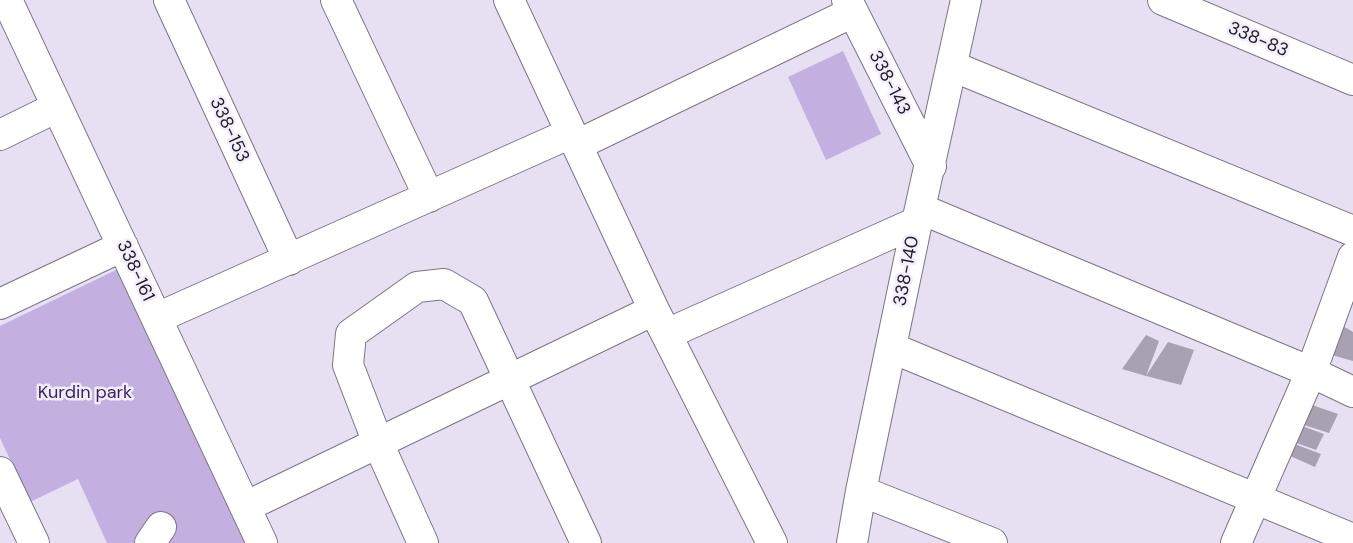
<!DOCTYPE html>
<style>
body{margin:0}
canvas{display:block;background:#e7e0f2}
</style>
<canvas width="1353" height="543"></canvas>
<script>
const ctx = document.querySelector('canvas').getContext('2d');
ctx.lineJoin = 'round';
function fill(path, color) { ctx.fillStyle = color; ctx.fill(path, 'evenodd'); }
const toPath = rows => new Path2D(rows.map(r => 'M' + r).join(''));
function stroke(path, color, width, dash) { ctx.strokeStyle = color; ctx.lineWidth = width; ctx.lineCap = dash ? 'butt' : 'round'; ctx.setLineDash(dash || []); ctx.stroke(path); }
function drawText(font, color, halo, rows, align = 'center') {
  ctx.font = font + ' "DM Sans",sans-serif'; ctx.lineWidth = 5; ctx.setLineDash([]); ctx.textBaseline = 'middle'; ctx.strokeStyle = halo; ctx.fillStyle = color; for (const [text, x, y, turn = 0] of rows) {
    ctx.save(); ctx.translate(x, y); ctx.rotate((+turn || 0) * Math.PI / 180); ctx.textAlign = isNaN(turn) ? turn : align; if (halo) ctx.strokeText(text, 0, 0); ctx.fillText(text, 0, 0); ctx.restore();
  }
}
const green = toPath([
 [843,51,881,134,826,160,788,77],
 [120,268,251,543,107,543,78,479,30,502,0,438,0,326]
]);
const building = toPath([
 [1343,326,1353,332,1353,361,1328,354],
 [1146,335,1159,341,1146,376,1168,342,1194,350,1181,385,1146,376,1122,369],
 [1312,405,1338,414,1329,433,1301,424],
 [1299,425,1324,434,1316,450,1294,442],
 [1292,443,1321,454,1315,467,1288,455]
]);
const minor = toPath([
 [7,0,262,543],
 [169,0,289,260],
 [336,0,429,197],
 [509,0,654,310,772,543],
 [847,0,931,166],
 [1163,0,1353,80],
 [952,66,1353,231],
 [0,135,57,107],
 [577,145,853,12],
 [921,209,1311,372,1353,392],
 [0,304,123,246],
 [157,318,571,133],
 [667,334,917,222],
 [892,348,1353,539],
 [0,472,34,543],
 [861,491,992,543],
 [245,507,654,310],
 [150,543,161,527],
 [423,543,378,443,348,365,351,334,417,287,444,284,473,301,586,543],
 [852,543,861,491,917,222,966,0],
 [1236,543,1311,372,1353,257]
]);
const streetNames = [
 ["338-83",1258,40,23],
 ["338-143",889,83,63],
 ["338-153",229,130,65],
 ["338-161",135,271,65],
 ["338-140",907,271,-79]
];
const parkNames = [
 ["Kurdin park",85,393]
];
fill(green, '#c3b0e1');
fill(building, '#a8a1b2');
stroke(minor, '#7b7585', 32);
stroke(minor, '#fff', 30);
drawText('18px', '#1e1b22', '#f3eefd', streetNames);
drawText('18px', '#3f2161', '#f3eefd', parkNames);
</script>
